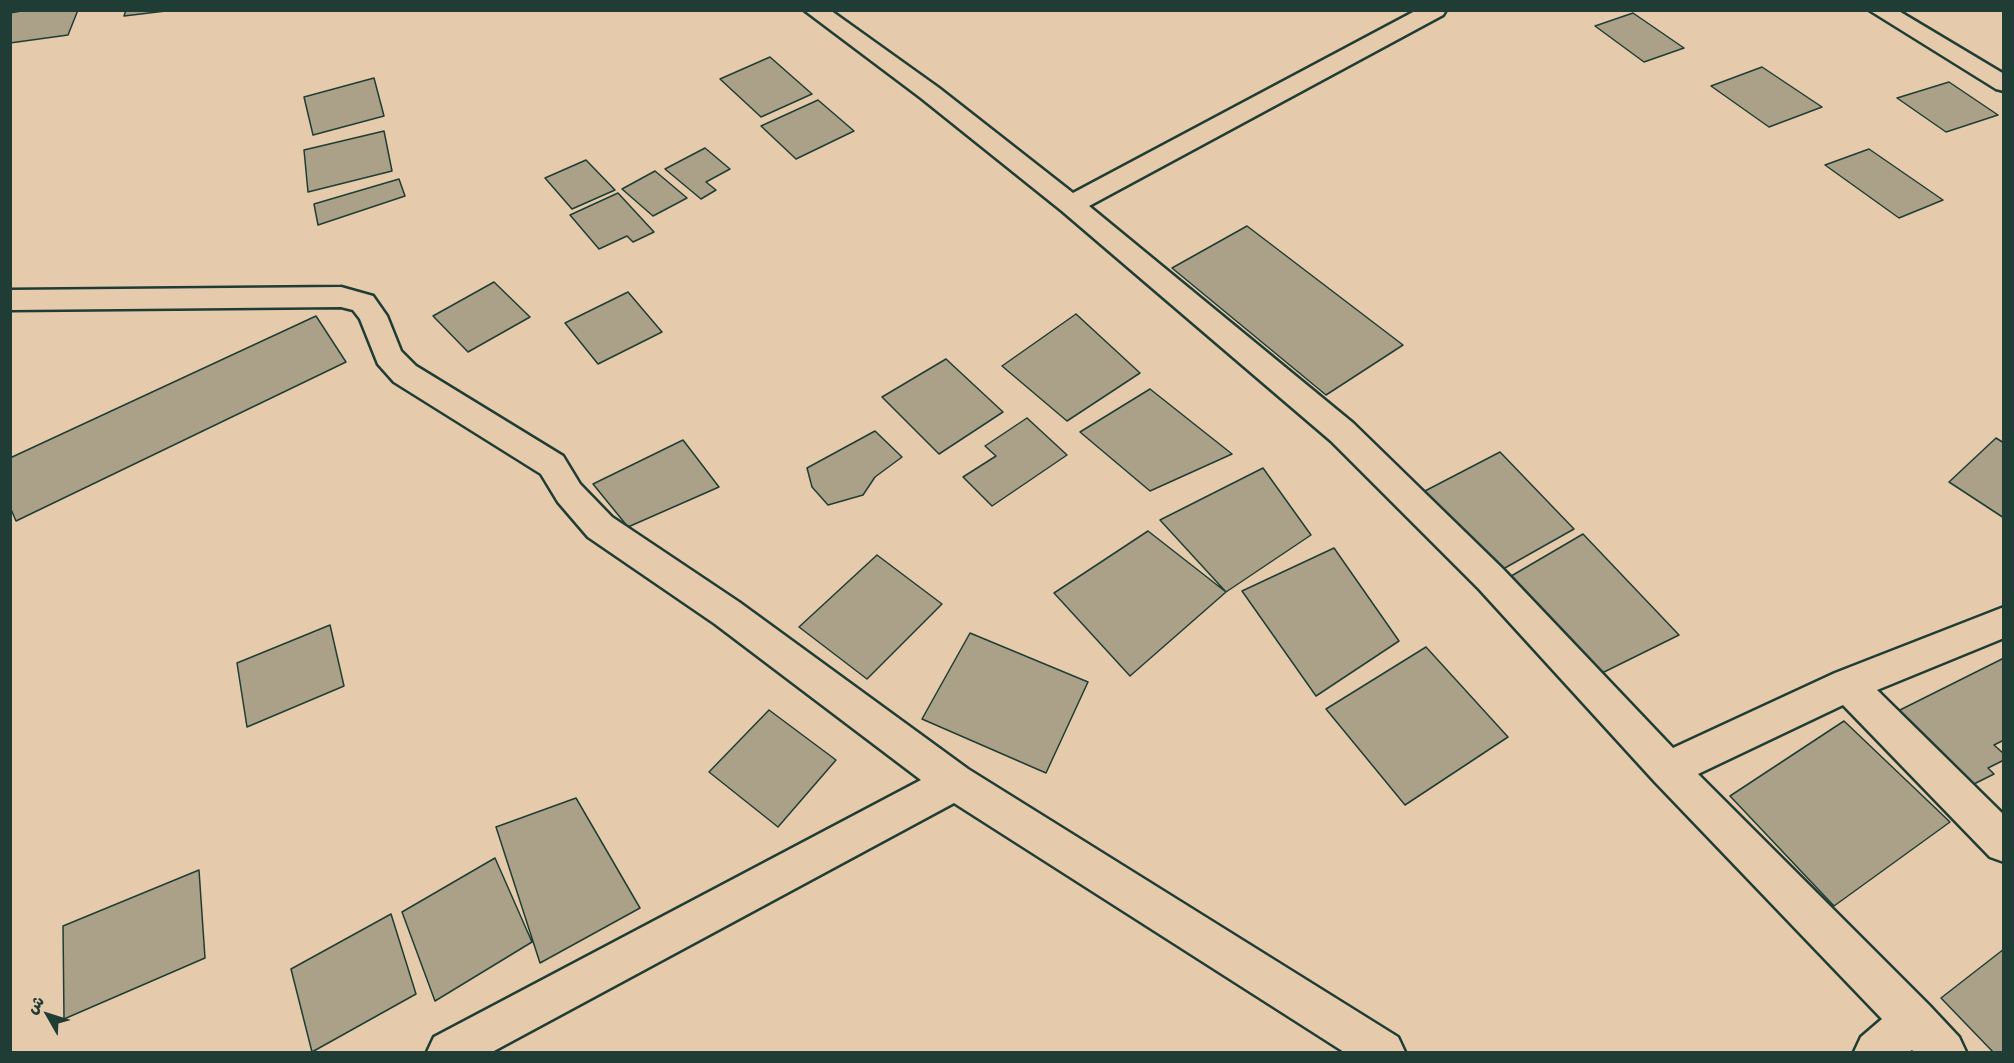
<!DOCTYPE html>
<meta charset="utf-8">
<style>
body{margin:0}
#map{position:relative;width:2014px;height:1063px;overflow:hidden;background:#e5cbac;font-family:"Playpen Sans","Playpen Sans Arabic",sans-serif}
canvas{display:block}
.frame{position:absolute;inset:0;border:12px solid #1f3d34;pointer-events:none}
.north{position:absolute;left:18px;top:985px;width:60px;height:60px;-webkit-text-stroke:4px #e5cbac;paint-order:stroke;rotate:309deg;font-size:16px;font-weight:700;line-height:24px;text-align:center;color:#1f3d34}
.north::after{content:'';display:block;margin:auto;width:21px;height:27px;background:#1f3d34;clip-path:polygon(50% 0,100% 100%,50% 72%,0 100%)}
</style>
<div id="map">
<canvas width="2014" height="1063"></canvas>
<div class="frame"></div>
<div class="north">ش</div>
</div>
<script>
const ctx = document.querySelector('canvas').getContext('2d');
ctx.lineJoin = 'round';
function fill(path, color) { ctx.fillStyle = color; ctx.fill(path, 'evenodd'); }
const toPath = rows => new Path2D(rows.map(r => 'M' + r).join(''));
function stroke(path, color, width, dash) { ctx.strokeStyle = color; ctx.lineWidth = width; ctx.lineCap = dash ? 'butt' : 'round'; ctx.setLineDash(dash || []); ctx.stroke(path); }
const building = toPath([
 [27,10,78,10,68,35,10,43,10,13,27,10],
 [126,10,174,10,124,16,126,10],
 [1633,13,1684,48,1644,62,1595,26,1633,13],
 [770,57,812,94,761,117,720,79,770,57],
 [1762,67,1822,107,1769,127,1711,86,1762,67],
 [374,78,384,116,313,135,304,97,374,78],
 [1949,82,1998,115,1946,132,1897,98,1949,82],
 [818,100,854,131,796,159,761,126,818,100],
 [384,131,392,171,308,192,304,150,384,131],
 [705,148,730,169,706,182,716,190,701,199,665,169,705,148],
 [1869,149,1943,200,1899,218,1825,165,1869,149],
 [586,160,615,190,572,209,545,178,586,160],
 [655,171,687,198,653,216,622,189,655,171],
 [399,179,405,196,318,225,314,204,399,179],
 [618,193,654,232,633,242,627,236,599,249,570,215,618,193],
 [1247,226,1403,345,1326,395,1172,268,1247,226],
 [494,282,530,317,468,352,433,316,494,282],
 [628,292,662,332,598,364,565,323,628,292],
 [1076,314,1140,373,1067,421,1002,366,1076,314],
 [316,316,346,362,16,521,10,507,10,458,316,316],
 [946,359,1003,412,939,454,882,397,946,359],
 [1150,389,1232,454,1150,491,1080,432,1150,389],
 [1027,418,1067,455,992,506,963,477,996,456,985,446,1027,418],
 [875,431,902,457,875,477,863,495,828,505,812,487,807,468,875,431],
 [1996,438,2004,443,2004,518,1949,482,1996,438],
 [683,440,719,487,628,527,593,484,683,440],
 [1500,452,1574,529,1496,573,1423,492,1500,452],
 [1263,468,1311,535,1226,592,1160,520,1263,468],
 [1148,531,1226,592,1130,676,1054,593,1148,531],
 [1583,534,1679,635,1598,675,1501,582,1583,534],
 [1334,548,1399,641,1316,696,1242,591,1334,548],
 [877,555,942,604,867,679,799,627,877,555],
 [330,625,344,686,247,727,237,663,330,625],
 [970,633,1088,682,1046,773,922,719,970,633],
 [1426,647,1508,737,1405,805,1326,709,1426,647],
 [2004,658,2004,740,1994,745,2004,754,2004,760,1988,768,1994,774,1966,788,1894,713,2004,658],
 [769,710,836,760,778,827,709,772,769,710],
 [1844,721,1950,822,1834,906,1730,796,1844,721],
 [576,798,640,908,540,963,496,827,576,798],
 [495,858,532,942,435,1001,402,912,495,858],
 [199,870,205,958,64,1019,63,926,199,870],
 [391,914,416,994,312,1052,291,969,391,914],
 [2004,949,2004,1052,1993,1052,1941,998,2004,949]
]);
const minor = toPath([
 [804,10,830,10,939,88,1073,193,1417,10,1446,10,1443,15,1089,206,1353,423,1503,569,1673,748,1835,673,2004,607,2004,638,1877,690,2004,815,2004,862,1990,857,1843,705,1698,774,1929,1005,1959,1037,1966,1052,1914,1052,1912,1050,1909,1052,1854,1052,1861,1037,1882,1019,1655,782,1479,589,1331,441,1062,211,921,98,804,10],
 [1869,10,1897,10,2004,74,2004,91,1996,89,1869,10],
 [341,287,373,296,387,316,401,351,416,366,563,456,580,484,612,517,739,602,968,769,1398,1037,1405,1052,1344,1052,954,803,492,1052,427,1052,434,1037,921,780,715,624,588,537,558,502,541,474,394,382,378,364,360,319,353,310,341,307,10,310,10,290,341,287]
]);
fill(building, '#aba189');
stroke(building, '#1f3d34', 1.5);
stroke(minor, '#1f3d34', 5);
fill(minor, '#e5cbac');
</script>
